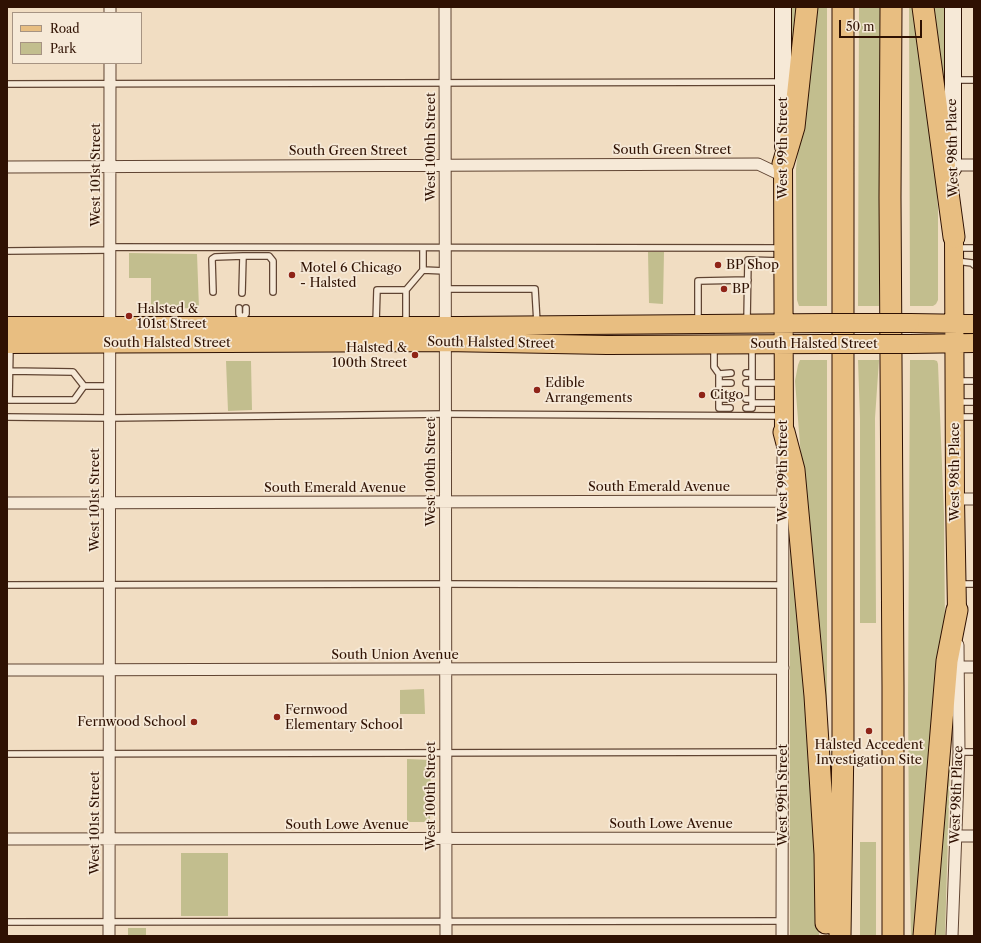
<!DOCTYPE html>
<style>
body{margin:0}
#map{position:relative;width:981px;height:943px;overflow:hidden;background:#f1ddc2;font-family:"Libre Caslon Text",serif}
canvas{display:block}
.frame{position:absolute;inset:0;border:8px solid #2f1102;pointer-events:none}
.legend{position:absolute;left:12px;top:12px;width:130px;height:52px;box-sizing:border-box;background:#f6e9d7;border:1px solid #a69382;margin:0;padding:5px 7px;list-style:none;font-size:12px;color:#2f1102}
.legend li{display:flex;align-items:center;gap:8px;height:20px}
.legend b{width:20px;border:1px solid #a69382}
.scale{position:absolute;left:839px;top:20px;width:83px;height:18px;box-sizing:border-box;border:2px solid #2f1102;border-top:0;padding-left:5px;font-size:12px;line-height:14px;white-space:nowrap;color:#2f1102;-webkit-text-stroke:3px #f6e9d7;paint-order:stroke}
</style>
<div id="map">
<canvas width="981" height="943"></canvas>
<div class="frame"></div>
<ul class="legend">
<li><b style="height:5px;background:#e8be81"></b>Road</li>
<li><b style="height:11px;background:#c2be8e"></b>Park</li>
</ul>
<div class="scale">50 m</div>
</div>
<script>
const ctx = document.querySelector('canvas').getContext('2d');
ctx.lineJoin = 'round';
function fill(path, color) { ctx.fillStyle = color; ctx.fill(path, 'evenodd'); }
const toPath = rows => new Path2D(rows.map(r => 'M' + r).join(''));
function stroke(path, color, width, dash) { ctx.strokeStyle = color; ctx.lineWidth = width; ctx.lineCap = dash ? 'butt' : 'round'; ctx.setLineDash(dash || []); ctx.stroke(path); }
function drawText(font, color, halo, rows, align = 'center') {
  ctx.font = font + ' "Libre Caslon Text",serif'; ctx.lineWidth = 3.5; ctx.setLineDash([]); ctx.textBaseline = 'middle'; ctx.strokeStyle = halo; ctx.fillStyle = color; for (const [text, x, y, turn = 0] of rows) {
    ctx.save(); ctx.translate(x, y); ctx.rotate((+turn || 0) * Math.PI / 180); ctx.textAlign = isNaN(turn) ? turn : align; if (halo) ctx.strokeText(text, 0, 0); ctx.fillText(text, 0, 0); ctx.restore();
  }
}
const green = toPath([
 [792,7,802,7,792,62],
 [813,7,827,7,827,306,799,306,797,300,796,169],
 [859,7,881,7,879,306,858,306],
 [909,7,918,7,934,154,938,208,938,300,936,304,933,306,910,306],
 [929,7,944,7,945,120],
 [648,252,664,252,663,304,649,303],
 [129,253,197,254,199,308,151,309,151,278,129,278],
 [800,360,827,360,827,726,822,726,795,381,798,365],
 [858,360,879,360,875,418,876,623,860,623,860,419],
 [910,360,934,360,937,361,938,364,944,516,945,628,918,936,911,936,909,839,908,700],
 [226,361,251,361,252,410,228,411],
 [790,521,818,844,819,936,790,936],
 [424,689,425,714,400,714,400,690],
 [951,733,945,936,932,936],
 [407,759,431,760,430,822,407,822],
 [860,842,876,842,876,936,860,936],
 [181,853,228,853,228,916,181,916],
 [128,928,146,928,146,936,128,936]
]);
const lane = toPath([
 [955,80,974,80],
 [7,84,783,82],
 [109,247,781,248],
 [956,248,974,248],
 [7,251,109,250],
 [956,261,972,263,974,265],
 [423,270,423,248],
 [445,289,535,289,537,323],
 [213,292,212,259,215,257,243,256],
 [242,293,243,256,269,256,273,261,273,292],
 [239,308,239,314,242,318,246,314,246,308],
 [747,321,748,260,781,261],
 [376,323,377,290,406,290],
 [406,323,406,290,423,270,445,271],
 [698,323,698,281,748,280],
 [10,347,9,400,74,400,84,386],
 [714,347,714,367,719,374,719,408,730,408],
 [9,371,73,372,84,386],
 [746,373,752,373],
 [719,374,731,373],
 [956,381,974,381],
 [719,383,731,383],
 [746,383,781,383],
 [84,386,109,386],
 [719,399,731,399],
 [746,399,752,399],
 [957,402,974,402],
 [752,403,781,403],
 [746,408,752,408,752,347],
 [7,417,109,418,445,414,781,416],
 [957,417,974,417],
 [958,584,974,584],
 [7,585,445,584,783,585],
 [959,752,974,752],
 [7,754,783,752],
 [7,922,782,921]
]);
const street = toPath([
 [445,7,446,936],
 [110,13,110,7],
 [953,165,974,165],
 [7,167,758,164,783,176],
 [955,499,974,499],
 [7,503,783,501],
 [958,667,974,667],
 [7,670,783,668],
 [955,836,974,836],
 [7,839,783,838],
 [109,936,110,63],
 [782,936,783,457],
 [952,936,959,752,958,645]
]);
const secondary = toPath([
 [783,147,783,7],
 [953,169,953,7]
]);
const primary = toPath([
 [783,164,784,432],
 [954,237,955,499,957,610],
 [910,323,974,324],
 [7,326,461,326,826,323],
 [7,344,445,342,607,345,825,344],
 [910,344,974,343]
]);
const highway = toPath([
 [891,7,890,197,893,687,893,936],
 [923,7,954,237],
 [783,164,794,127,807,7],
 [784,432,794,470,815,696,825,854,826,923],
 [840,936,843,741,843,7],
 [924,936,947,661,957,610]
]);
const primaryBridge = toPath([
 [826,323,910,323],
 [825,344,910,344]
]);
const markers = [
 [718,265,4,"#8f2418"],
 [292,275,4,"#8f2418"],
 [724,289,4,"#8f2418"],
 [129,316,4,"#8f2418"],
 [415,355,4,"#8f2418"],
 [537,390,4,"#8f2418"],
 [702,395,4,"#8f2418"],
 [277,717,4,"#8f2418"],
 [194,722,4,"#8f2418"],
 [869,731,4,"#8f2418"]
];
const streetNames = [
 ["West 100th Street",431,147,-90],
 ["West 99th Street",783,148,-90],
 ["West 98th Place",953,148,-91],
 ["South Green Street",672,150],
 ["South Green Street",348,151],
 ["West 101st Street",96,175,-90],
 ["South Halsted Street",167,343],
 ["South Halsted Street",491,343,1],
 ["South Halsted Street",814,344],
 ["West 99th Street",783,471,-90],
 ["West 100th Street",431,472,-90],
 ["West 98th Place",955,472,-90],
 ["South Emerald Avenue",659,487],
 ["South Emerald Avenue",335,488],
 ["West 101st Street",95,500,-90],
 ["South Union Avenue",395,655],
 ["West 99th Street",783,795,-90],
 ["West 98th Place",957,795,-88],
 ["West 100th Street",431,796,-90],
 ["West 101st Street",95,823,-90],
 ["South Lowe Avenue",671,824],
 ["South Lowe Avenue",347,825]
];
const poiNames = [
 ["BP Shop",726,265],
 ["Motel 6 Chicago",300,268],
 ["- Halsted",300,283],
 ["BP",732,289],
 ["Halsted &",137,309],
 ["101st Street",137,324],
 ["Halsted &",407,348,"right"],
 ["100th Street",407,363,"right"],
 ["Edible",545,383],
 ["Arrangements",545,398],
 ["Citgo",710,395],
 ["Fernwood",285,710],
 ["Elementary School",285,725],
 ["Fernwood School",186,722,"right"],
 ["Halsted Accedent",869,745,"center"],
 ["Investigation Site",869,760,"center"]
];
fill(green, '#c2be8e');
stroke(lane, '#604432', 8);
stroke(street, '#604432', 13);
stroke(secondary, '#2f1102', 18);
stroke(primary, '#2f1102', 20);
stroke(highway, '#2f1102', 23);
stroke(lane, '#f6e9d7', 5.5);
stroke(street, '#f6e9d7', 11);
stroke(secondary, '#f6e9d7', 16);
stroke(primary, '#e8be81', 18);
stroke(highway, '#e8be81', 21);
stroke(primaryBridge, '#2f1102', 20, []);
stroke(primaryBridge, '#e8be81', 18);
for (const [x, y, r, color] of markers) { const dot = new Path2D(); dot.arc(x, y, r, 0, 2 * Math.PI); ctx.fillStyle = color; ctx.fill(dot); stroke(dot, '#f6e9d7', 1.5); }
drawText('13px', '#2f1102', '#f6e9d7', streetNames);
drawText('13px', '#2f1102', '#f6e9d7', poiNames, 'left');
</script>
